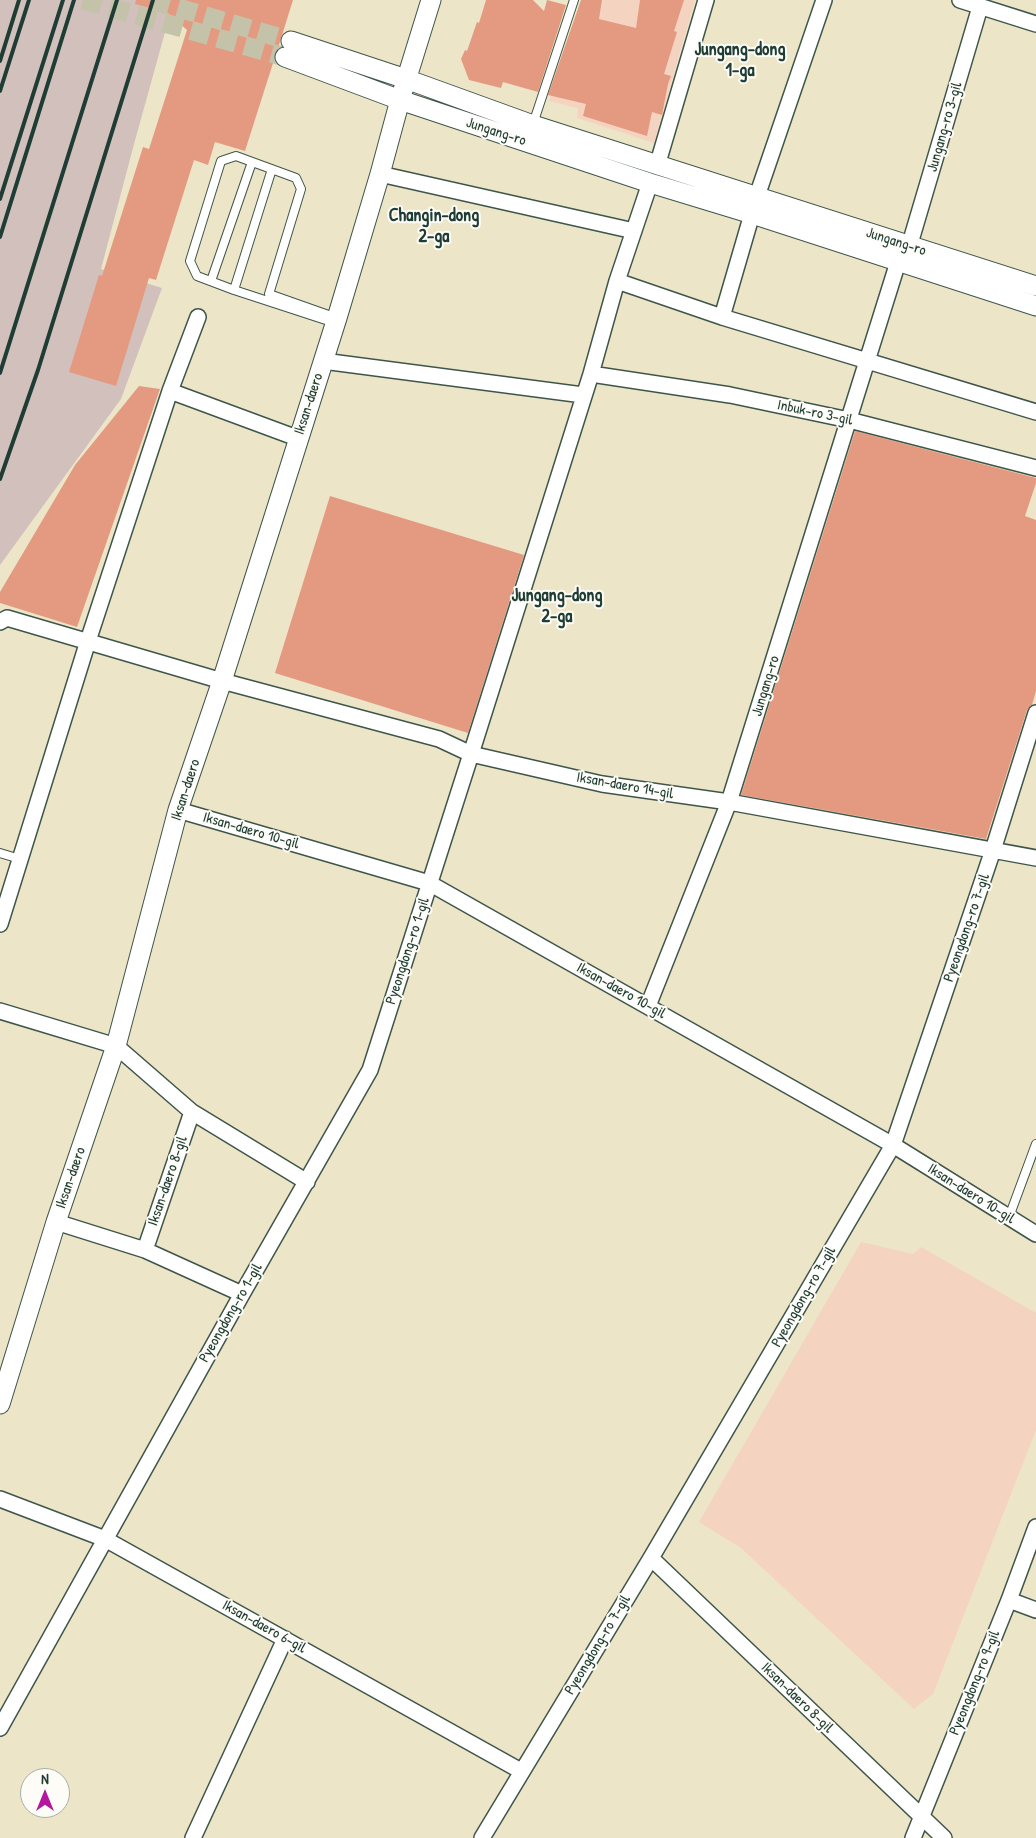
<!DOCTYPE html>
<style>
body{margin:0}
#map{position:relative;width:1036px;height:1838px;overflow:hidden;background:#ede5c7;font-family:"Patrick Hand",sans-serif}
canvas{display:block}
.north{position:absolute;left:20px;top:1768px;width:50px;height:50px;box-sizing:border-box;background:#fdfcf7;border:1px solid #a4b0a9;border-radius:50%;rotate:0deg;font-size:14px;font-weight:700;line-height:20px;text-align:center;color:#1f3d34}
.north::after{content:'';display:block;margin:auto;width:18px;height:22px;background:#b5179e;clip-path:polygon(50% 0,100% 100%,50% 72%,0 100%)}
</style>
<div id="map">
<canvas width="1036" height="1838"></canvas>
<div class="north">N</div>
</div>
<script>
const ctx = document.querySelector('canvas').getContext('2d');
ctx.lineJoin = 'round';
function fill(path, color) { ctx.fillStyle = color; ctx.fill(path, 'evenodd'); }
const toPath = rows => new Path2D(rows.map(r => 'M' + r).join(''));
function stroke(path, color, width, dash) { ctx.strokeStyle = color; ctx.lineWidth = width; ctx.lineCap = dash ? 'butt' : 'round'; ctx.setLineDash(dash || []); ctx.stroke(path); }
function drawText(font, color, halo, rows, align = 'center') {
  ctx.font = font + ' "Patrick Hand",sans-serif'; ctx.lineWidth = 4; ctx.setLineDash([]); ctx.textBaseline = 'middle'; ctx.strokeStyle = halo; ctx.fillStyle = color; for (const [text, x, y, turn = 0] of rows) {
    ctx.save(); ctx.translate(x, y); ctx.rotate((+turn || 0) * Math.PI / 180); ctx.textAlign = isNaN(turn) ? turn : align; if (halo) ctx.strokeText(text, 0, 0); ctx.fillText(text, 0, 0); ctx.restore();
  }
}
const built = toPath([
 [583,0,695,0,654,143,577,118,578,108,549,101],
 [861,1242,913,1254,921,1247,1036,1313,1036,1430,933,1694,914,1709,741,1548,699,1522]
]);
const industrial = toPath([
 [0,0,174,0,134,144,101,269,162,288,121,399,0,565]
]);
const building = toPath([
 [136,0,293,0,278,48,274,54,274,60,245,151,215,142,208,165,194,160,156,280,149,278,116,386,69,372,99,275,102,276,143,147,149,149,187,30,168,13,135,4],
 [486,0,533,0,544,11,547,0,566,5,538,92,503,82,501,88,469,80,461,59,465,50,467,51,477,22,479,23],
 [581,0,602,0,599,19,636,28,640,0,684,0,674,31,677,32,664,74,671,76,668,84,662,115,652,112,647,136,583,116,586,104,548,95],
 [139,386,160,389,77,627,0,603,0,592,75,465],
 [855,431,1036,478,1036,483,1025,516,1036,520,1036,691,1032,705,1027,710,986,839,741,795],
 [330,496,524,555,468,733,275,673]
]);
const tertiaryTunnel = toPath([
 [83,0,285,57],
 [151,0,291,41]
]);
const service = toPath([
 [533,124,574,0],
 [211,281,252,162],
 [234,290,272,169],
 [335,323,234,290,197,276,190,261,221,161,236,156,296,178,301,189,269,294,337,318],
 [0,853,20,859],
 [1009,1217,1036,1144]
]);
const minor = toPath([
 [960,0,1036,24],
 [657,166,706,0],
 [380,174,634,231],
 [757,196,824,0],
 [909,247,980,7],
 [617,281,722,317,1036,412],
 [722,317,752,214],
 [323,361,583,395],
 [591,374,730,395,849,420,1036,468],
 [170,391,297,438],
 [0,622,7,618,222,681,439,739,471,754,602,784,729,802,1036,858],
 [178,810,429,883,893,1145,1036,1234],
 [0,924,88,641,170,391,198,317],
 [648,1006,729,802,898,262],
 [0,1011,116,1046,192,1112,307,1182],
 [56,1222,145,1250,242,1294],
 [145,1250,192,1112],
 [0,1499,105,1539,521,1771],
 [651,1558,944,1838],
 [1009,1600,1036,1610],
 [0,1728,242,1294,370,1070,471,754,591,374,617,281,650,183],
 [193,1838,285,1639],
 [482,1838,651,1558,893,1145,993,850,1036,713],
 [913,1838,1009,1600,1036,1527]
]);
const tertiary = toPath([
 [291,41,406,79,533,125,1036,286],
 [285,57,400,100,650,183,752,214,1036,306],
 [0,1404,56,1222,116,1046,178,810,222,681,337,318,380,174,400,100,431,0]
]);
const rail = toPath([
 [0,61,19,0],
 [0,91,29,0],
 [0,199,63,0],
 [0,237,74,0],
 [0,373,117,0],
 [0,479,38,370,153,0]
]);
const streetNames = [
 ["Jungang-ro 3-gil",945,127,-74],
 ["Jungang-ro",496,132,18],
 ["Jungang-ro",896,242,18],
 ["Iksan-daero",309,404,-72],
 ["Inbuk-ro 3-gil",815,413,12],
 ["Jungang-ro",766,686,-73],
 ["Iksan-daero 14-gil",625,786,10],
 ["Iksan-daero",186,790,-72],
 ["Iksan-daero 10-gil",251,831,16],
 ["Pyeongdong-ro 7-gil",967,928,-71],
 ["Pyeongdong-ro 1-gil",408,951,-72],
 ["Iksan-daero 10-gil",621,991,29],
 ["Iksan-daero",71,1178,-71],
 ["Iksan-daero 8-gil",168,1181,-71],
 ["Iksan-daero 10-gil",971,1194,32],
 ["Pyeongdong-ro 7-gil",804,1297,-60],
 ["Pyeongdong-ro 1-gil",231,1313,-60],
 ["Iksan-daero 6-gil",264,1627,29],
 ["Pyeongdong-ro 7-gil",598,1645,-59],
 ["Pyeongdong-ro 9-gil",975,1683,-68],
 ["Iksan-daero 8-gil",797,1698,44]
];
const quarterNames = [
 ["Jungang-dong",740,50],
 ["1-ga",740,71],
 ["Changin-dong",434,216],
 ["2-ga",434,237],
 ["Jungang-dong",557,596],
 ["2-ga",557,617]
];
fill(built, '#f5d3c1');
fill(industrial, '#d1c0bc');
fill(building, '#e49a80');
stroke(tertiaryTunnel, '#c4c3aa', 19, [19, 9]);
stroke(service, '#3e564a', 10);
stroke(minor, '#3e564a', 18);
stroke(tertiary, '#3e564a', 21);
stroke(service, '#fff', 8);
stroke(minor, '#fff', 15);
stroke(tertiary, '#fff', 19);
stroke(rail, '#1f3d34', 4);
drawText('15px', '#1f3d34', '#fdfcf7', streetNames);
drawText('bold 18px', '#1f3d34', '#fdfcf7', quarterNames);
</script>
